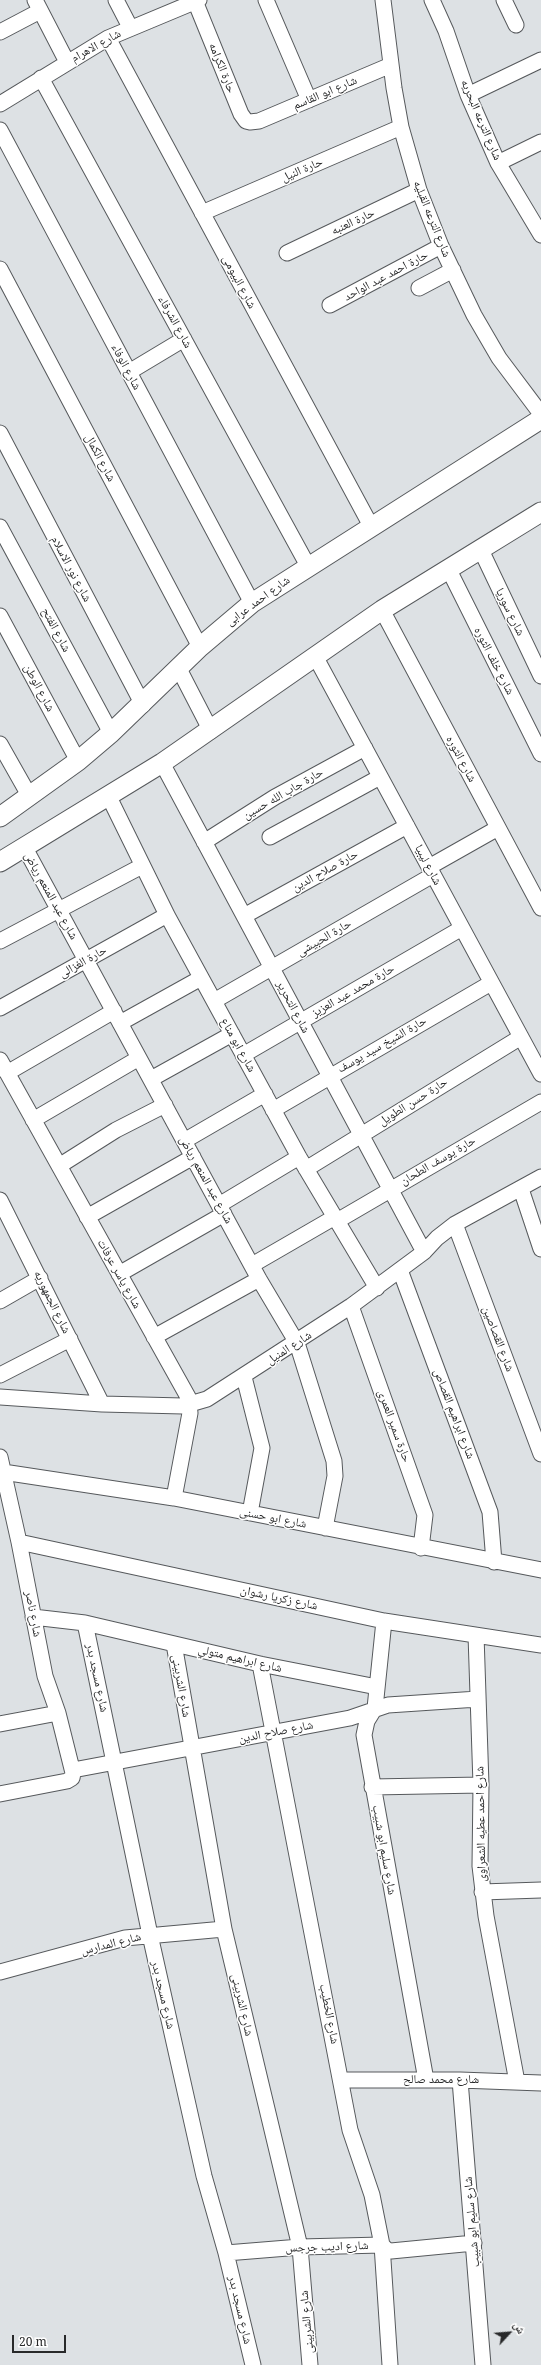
<!DOCTYPE html>
<meta charset="utf-8">
<style>
body{margin:0}
#map{position:relative;width:541px;height:2365px;overflow:hidden;background:#dde1e4;font-family:"Noto Serif","Noto Naskh Arabic",serif}
canvas{display:block}
.north{position:absolute;left:489px;top:2313px;width:40px;height:40px;-webkit-text-stroke:3px #fff;paint-order:stroke;rotate:64deg;font-size:11px;font-weight:700;line-height:16px;text-align:center;color:#28292a}
.north::after{content:'';display:block;margin:auto;width:14px;height:18px;background:#28292a;clip-path:polygon(50% 0,100% 100%,50% 72%,0 100%)}
.scale{position:absolute;left:12px;top:2335px;width:54px;height:18px;box-sizing:border-box;border:2px solid #28292a;border-top:0;padding-left:5px;font-size:12px;line-height:14px;white-space:nowrap;color:#28292a;-webkit-text-stroke:3px #fff;paint-order:stroke}
</style>
<div id="map">
<canvas width="541" height="2365"></canvas>
<div class="north">ش</div>
<div class="scale">20 m</div>
</div>
<script>
const ctx = document.querySelector('canvas').getContext('2d');
ctx.lineJoin = 'round';
const toPath = rows => new Path2D(rows.map(r => 'M' + r).join(''));
function stroke(path, color, width, dash) { ctx.strokeStyle = color; ctx.lineWidth = width; ctx.lineCap = dash ? 'butt' : 'round'; ctx.setLineDash(dash || []); ctx.stroke(path); }
function drawText(font, color, halo, rows, align = 'center') {
  ctx.font = font + ' "Noto Serif","Noto Naskh Arabic",serif'; ctx.lineWidth = 3; ctx.setLineDash([]); ctx.textBaseline = 'middle'; ctx.strokeStyle = halo; ctx.fillStyle = color; for (const [text, x, y, turn = 0] of rows) {
    ctx.save(); ctx.translate(x, y); ctx.rotate((+turn || 0) * Math.PI / 180); ctx.textAlign = isNaN(turn) ? turn : align; if (halo) ctx.strokeText(text, 0, 0); ctx.fillText(text, 0, 0); ctx.restore();
  }
}
const minor = toPath([
 [35,0,67,62],
 [116,0,130,27],
 [266,0,309,100],
 [383,0,394,88,401,127,419,190,441,246,474,315,499,358,541,414],
 [432,0,446,31,468,95,498,163,541,235],
 [504,0,516,25],
 [195,1,241,114,246,121,250,122,259,121,391,65],
 [0,32,40,11],
 [108,38,371,526],
 [41,78,308,566],
 [468,95,541,60],
 [0,104,108,38,199,0],
 [0,130,252,603],
 [498,163,541,142],
 [202,213,401,127],
 [287,253,419,190],
 [0,269,200,647],
 [419,288,453,270],
 [330,305,441,246],
 [129,372,184,339],
 [0,433,143,705],
 [0,527,111,733],
 [480,548,541,676],
 [448,568,541,754],
 [382,610,541,908],
 [0,616,78,761],
 [315,656,541,1074],
 [179,669,211,731],
 [0,744,30,797],
 [162,763,424,1252],
 [109,797,167,915,299,1157,377,1288],
 [270,837,380,777],
 [204,842,275,797,365,748],
 [25,848,259,1279,297,1343,334,1461,335,1476,325,1528],
 [429,867,498,828],
 [244,916,407,826],
 [0,941,142,866],
 [214,1001,433,875],
 [0,1008,167,915],
 [120,1023,201,978],
 [243,1055,462,928],
 [0,1060,188,1397,190,1413,174,1498],
 [7,1073,114,1011],
 [151,1079,232,1034],
 [273,1110,491,983],
 [33,1120,139,1058],
 [184,1141,265,1094],
 [59,1166,116,1130,165,1105],
 [306,1169,521,1037],
 [521,1189,541,1249],
 [0,1200,102,1404],
 [219,1205,299,1157],
 [87,1217,193,1157],
 [337,1221,541,1102],
 [455,1224,541,1454],
 [252,1265,335,1217],
 [400,1270,490,1512,494,1562],
 [119,1274,224,1214],
 [0,1301,40,1278],
 [351,1306,425,1515,421,1548],
 [154,1337,259,1279],
 [0,1375,70,1339],
 [244,1377,262,1448,250,1513],
 [0,1397,102,1404,183,1406,207,1399,351,1306,424,1252,437,1238,455,1224,541,1177],
 [0,1457,19,1542,45,1676,58,1713,73,1773,72,1778,67,1781,0,1794],
 [3,1472,174,1498,541,1570],
 [19,1542,384,1621,541,1645],
 [33,1617,85,1623,260,1664,377,1687],
 [384,1621,375,1708,367,1721,364,1735,426,2080],
 [85,1623,150,1935,204,2176,226,2253,253,2365],
 [476,1635,481,1785,480,1866,486,1916,517,2082],
 [174,1644,224,1929,300,2247,310,2365],
 [260,1664,350,2130,372,2195,382,2245,390,2365],
 [0,1724,58,1713],
 [73,1770,350,1718,388,1705,478,1699],
 [372,1787,481,1785],
 [482,1892,541,1890],
 [0,1972,125,1938,224,1929],
 [342,2080,460,2080,541,2083],
 [460,2080,483,2365],
 [226,2253,300,2247,382,2245,387,2250,391,2251,474,2243]
]);
const tertiary = toPath([
 [0,817,78,761,111,733,200,647,252,603,541,419],
 [0,862,162,763,382,610,541,512]
]);
const streetNames = [
 ["شارع الاهرام",96,46,-29],
 ["حارة الكرامه",222,68,68],
 ["شارع ابو القاسم",325,93,-23],
 ["شارع الترعه البحريه",481,120,67],
 ["حارة النيل",302,170,-23],
 ["شارع الترعه القبليه",432,219,68],
 ["حارة العنبه",353,222,-25],
 ["حارة احمد عبد الواحد",386,276,-28],
 ["شارع البيومى",239,282,62],
 ["شارع الشرفاء",175,322,61],
 ["شارع الوفاء",126,367,62],
 ["شارع الكمال",100,458,62],
 ["شارع نور الاسلام",71,569,62],
 ["شارع احمد عرابى",258,601,-36],
 ["شارع سوريا",510,612,64],
 ["شارع الفتح",56,630,62],
 ["شارع خلف الثوره",494,661,63],
 ["شارع الوطن",39,688,62],
 ["شارع الثوره",461,759,62],
 ["حارة جاب الله حسين",283,794,-30],
 ["شارع ليبيا",428,865,62],
 ["حارة صلاح الدين",325,871,-29],
 ["شارع عبد المنعم رياض",51,896,61],
 ["حارة الحبيشى",324,938,-30],
 ["حارة الغزالى",83,962,-29],
 ["حارة محمد عبد العزيز",353,991,-30],
 ["شارع التحرير",293,1007,62],
 ["شارع ابو مناع",238,1045,61],
 ["حارة الشيخ سيد يوسف",382,1045,-30],
 ["حارة حسن الطويل",413,1102,-32],
 ["حارة يوسف الطحان",438,1161,-30],
 ["شارع عبد المنعم رياض",206,1180,61],
 ["شارع ياسر عرفات",119,1274,61],
 ["شارع الجمهوريه",52,1302,64],
 ["شارع القصاصين",498,1339,69],
 ["شارع المنيل",289,1348,-33],
 ["شارع ابراهيم القصاص",454,1414,69],
 ["حارة سمير العمرى",394,1426,70],
 ["شارع ابو حسنى",273,1518,11],
 ["شارع زكريا رشوان",279,1598,12],
 ["شارع ناصر",33,1614,79],
 ["شارع ابراهيم متولي",240,1659,13],
 ["شارع مسجد بدر",97,1678,78],
 ["شارع الشربينى",181,1686,80],
 ["شارع صلاح الدين",276,1732,-11],
 ["شارع احمد عطيه الشعراوى",481,1824,-91],
 ["شارع سليم ابو شبيب",384,1850,80],
 ["شارع المدارس",111,1944,-14],
 ["شارع مسجد بدر",163,1995,77],
 ["شارع الشربينى",242,2005,77],
 ["شارع الخطيب",329,2014,79],
 ["شارع محمد صالح",441,2080],
 ["شارع سليم ابو شبيب",472,2222,-95],
 ["شارع اديب جرجس",327,2247,-2],
 ["شارع مسجد بدر",240,2310,77],
 ["شارع الشربينى",307,2322,-95]
];
stroke(minor, '#56595c', 17);
stroke(tertiary, '#56595c', 21);
stroke(minor, '#fff', 15);
stroke(tertiary, '#fff', 19);
drawText('12px', '#28292a', '#fff', streetNames);
</script>
